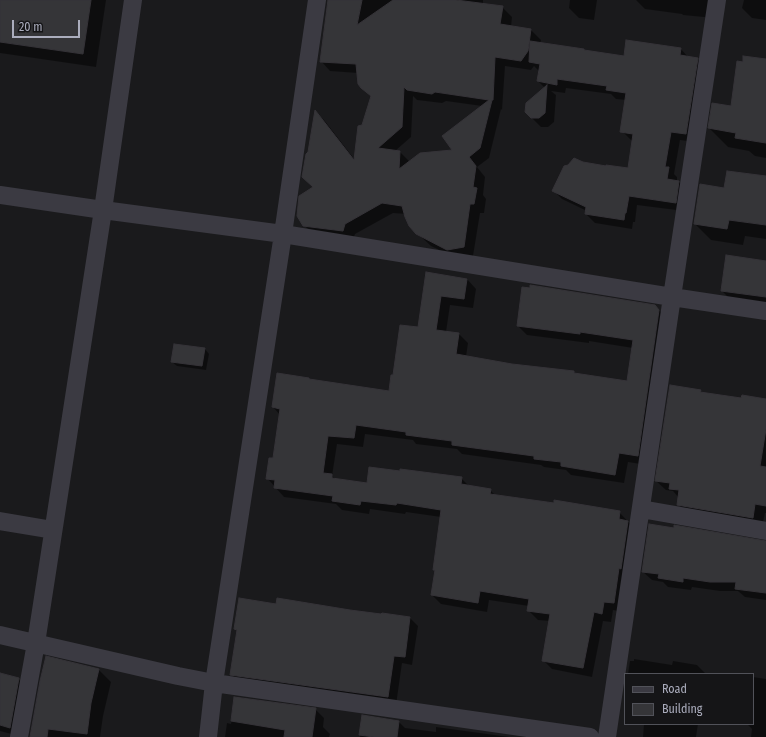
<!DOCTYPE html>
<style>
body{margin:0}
#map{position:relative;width:766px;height:737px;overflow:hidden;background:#1a1a1c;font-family:"Fira Sans Condensed",sans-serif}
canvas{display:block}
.legend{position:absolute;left:624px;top:673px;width:130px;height:52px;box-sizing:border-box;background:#151517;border:1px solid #515259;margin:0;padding:5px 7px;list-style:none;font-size:12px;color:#abadbd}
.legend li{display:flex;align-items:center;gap:8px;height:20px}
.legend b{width:20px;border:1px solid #515259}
.scale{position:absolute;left:12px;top:20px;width:68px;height:18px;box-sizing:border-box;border:2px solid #abadbd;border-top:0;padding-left:5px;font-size:12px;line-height:14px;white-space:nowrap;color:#abadbd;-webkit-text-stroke:3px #151517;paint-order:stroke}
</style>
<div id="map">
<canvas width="766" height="737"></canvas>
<ul class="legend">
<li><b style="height:5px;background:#3b3a42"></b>Road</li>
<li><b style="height:11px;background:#353538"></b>Building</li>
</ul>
<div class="scale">20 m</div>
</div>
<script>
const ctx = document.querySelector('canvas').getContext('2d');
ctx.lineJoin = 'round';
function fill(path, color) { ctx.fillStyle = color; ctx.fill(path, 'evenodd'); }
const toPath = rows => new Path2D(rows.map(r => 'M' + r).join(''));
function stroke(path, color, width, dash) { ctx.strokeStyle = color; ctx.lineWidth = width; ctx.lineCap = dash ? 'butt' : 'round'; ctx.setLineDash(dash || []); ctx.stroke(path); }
const shadow = toPath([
 [0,0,106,0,96,67,0,53],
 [330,0,483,0,483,4,502,7,512,17,511,27,531,30,541,40,540,44,625,57,680,48,689,58,697,59,706,68,695,142,680,140,674,174,677,177,677,182,679,182,688,191,684,211,637,205,635,222,633,222,632,229,595,223,586,214,587,211,562,199,553,190,583,163,607,167,629,169,633,141,631,140,622,131,626,100,616,99,611,94,566,88,565,93,551,91,556,95,554,122,548,127,541,127,531,117,545,88,538,81,539,71,534,66,531,70,505,66,502,110,501,109,489,158,477,167,485,177,483,195,486,199,484,213,480,213,473,256,458,259,431,246,417,233,406,214,393,213,355,234,353,240,314,235,304,225,314,188,315,112,324,120,355,160,363,125,372,97,362,87,358,73,330,71,321,61],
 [413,96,417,100,442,103,446,101,482,106,454,151,410,162,400,152,395,151,411,137],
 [570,0,597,0,594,20,579,18,569,8],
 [636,0,717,0,714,18,683,15,682,14,645,9],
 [744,0,766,0,766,20,752,18,742,8],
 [766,60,766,158,755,156,749,151,728,147,709,128,732,108,744,63],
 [766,177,766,239,745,236,743,245,711,240,695,224,725,189],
 [766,262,766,311,738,307,722,291],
 [426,274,467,279,476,289,473,308,450,305,446,332,459,334,468,343,466,357,512,365,574,372,576,374,628,382,633,348,589,341,589,343,527,335,518,326,655,306,664,315,647,465,628,462,624,483,571,475,566,470,544,467,541,465,462,454,457,449,416,444,413,440,365,434,363,447,337,444,332,476,336,479,368,484,461,478,469,486,490,490,496,496,619,512,637,531,623,612,613,610,611,622,603,621,592,677,552,669,543,660,550,621,538,620,528,610,529,606,489,600,487,612,441,604,432,595,436,570,441,517,406,512,405,514,370,509,369,514,342,510,336,504,284,497,267,478,274,459,280,415,273,407,390,392,394,376,419,329],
 [205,349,209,354,206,370,177,366,172,362],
 [700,391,703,394,742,400,766,400,766,513,765,513,762,527,688,514,678,504,679,498,673,491,666,490,656,481],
 [766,542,766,600,745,597,738,591,720,591,692,587,691,590,668,587,663,582,652,580,643,572],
 [277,605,382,615,382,614,410,618,418,626,412,665,402,663,396,705,239,682,231,674,238,632,235,629],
 [634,659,672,665,673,661,697,665,706,674,628,674,630,661,634,661],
 [98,669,111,682,103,716,100,737,31,737],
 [0,674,18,679,27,688,19,736,0,731],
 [753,677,766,679,766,737,751,737,752,729,748,725,741,724,753,724],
 [235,698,315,709,324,718,323,727,330,734,329,737,225,737,227,723,231,724],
 [363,716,399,722,405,728,436,732,436,727,509,737,360,737],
 [644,724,698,724,696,737,643,737]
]);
const building = toPath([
 [0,0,91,0,83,54,0,42,0,0],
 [328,0,362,0,357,25,393,0,456,0,503,6,500,24,531,29,528,51,521,61,495,57,493,100,492,100,480,148,469,157,476,166,473,187,477,188,474,204,470,204,464,247,447,250,420,236,416,234,409,226,405,217,402,206,382,203,345,224,343,231,303,226,297,216,299,196,313,187,302,177,306,154,308,152,315,110,354,160,358,126,362,125,371,96,361,88,358,84,356,64,320,62,328,0],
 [404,87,407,90,432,94,435,92,489,100,442,136,452,150,420,153,399,169,400,151,378,148,402,127,404,87],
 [626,40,681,48,680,55,698,58,686,134,671,132,665,167,669,167,667,179,679,181,676,203,629,196,626,213,625,213,624,220,585,214,586,207,552,191,564,166,568,165,574,158,583,162,606,166,606,165,628,168,633,134,620,132,626,93,606,90,607,86,557,79,557,85,537,81,540,64,529,62,530,41,584,49,584,50,624,56,626,40],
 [743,56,766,59,766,143,735,138,736,133,708,128,712,103,731,106,737,61,743,62,743,56],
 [547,85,545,113,539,118,531,118,525,112,526,103,547,85],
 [727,171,766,176,766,225,729,220,727,229,694,224,700,184,724,188,727,171],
 [726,255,766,261,766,297,721,291,726,255],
 [426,272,467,279,464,299,441,296,436,330,459,333,456,354,512,364,574,371,574,373,627,381,633,340,580,332,580,334,517,326,522,287,530,288,530,285,655,305,659,310,638,456,619,453,615,475,561,466,561,462,534,459,534,456,452,445,452,441,406,435,406,432,356,425,354,438,328,436,323,473,332,474,332,478,367,483,369,467,400,471,400,469,462,477,461,484,491,489,490,494,554,503,554,500,620,511,619,519,628,521,621,569,619,568,614,603,604,602,602,614,594,612,583,668,542,661,550,614,527,611,529,599,480,591,478,603,431,595,435,570,433,570,441,510,397,503,396,505,361,501,360,505,332,501,333,496,274,488,275,480,266,479,269,458,273,458,280,409,272,407,277,373,309,378,309,379,389,391,391,375,393,375,400,325,418,327,426,272],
 [174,344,205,348,202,366,171,362,174,344],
 [670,385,701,390,700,392,741,398,742,395,766,399,766,429,760,466,766,467,766,506,755,504,753,518,677,505,679,490,669,489,670,483,655,481,670,385],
 [649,524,674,528,674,525,766,541,766,593,735,589,736,582,710,582,683,578,683,582,658,578,659,574,642,572,649,524],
 [239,598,276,604,277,598,350,610,381,614,382,613,410,617,405,657,394,656,388,697,230,675,237,630,234,629,239,598],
 [46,656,99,669,91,703,87,734,48,729,47,737,30,737,40,681,46,656],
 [0,673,19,678,10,728,0,725,0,673],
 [234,697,316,708,312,737,284,737,285,730,231,721,234,697],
 [362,715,399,721,397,737,374,737,359,735,362,715]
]);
const minor = toPath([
 [0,195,103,210,283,234,672,297,766,311],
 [641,509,766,531],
 [0,521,53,530],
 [0,635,178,676,214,683,590,737],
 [19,737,36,643,103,210,133,0],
 [208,737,214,683,283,234,317,0],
 [607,737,672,297,717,0]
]);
fill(shadow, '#0007');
fill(building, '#353538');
stroke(building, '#353338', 1);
stroke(minor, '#3b3a42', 18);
</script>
